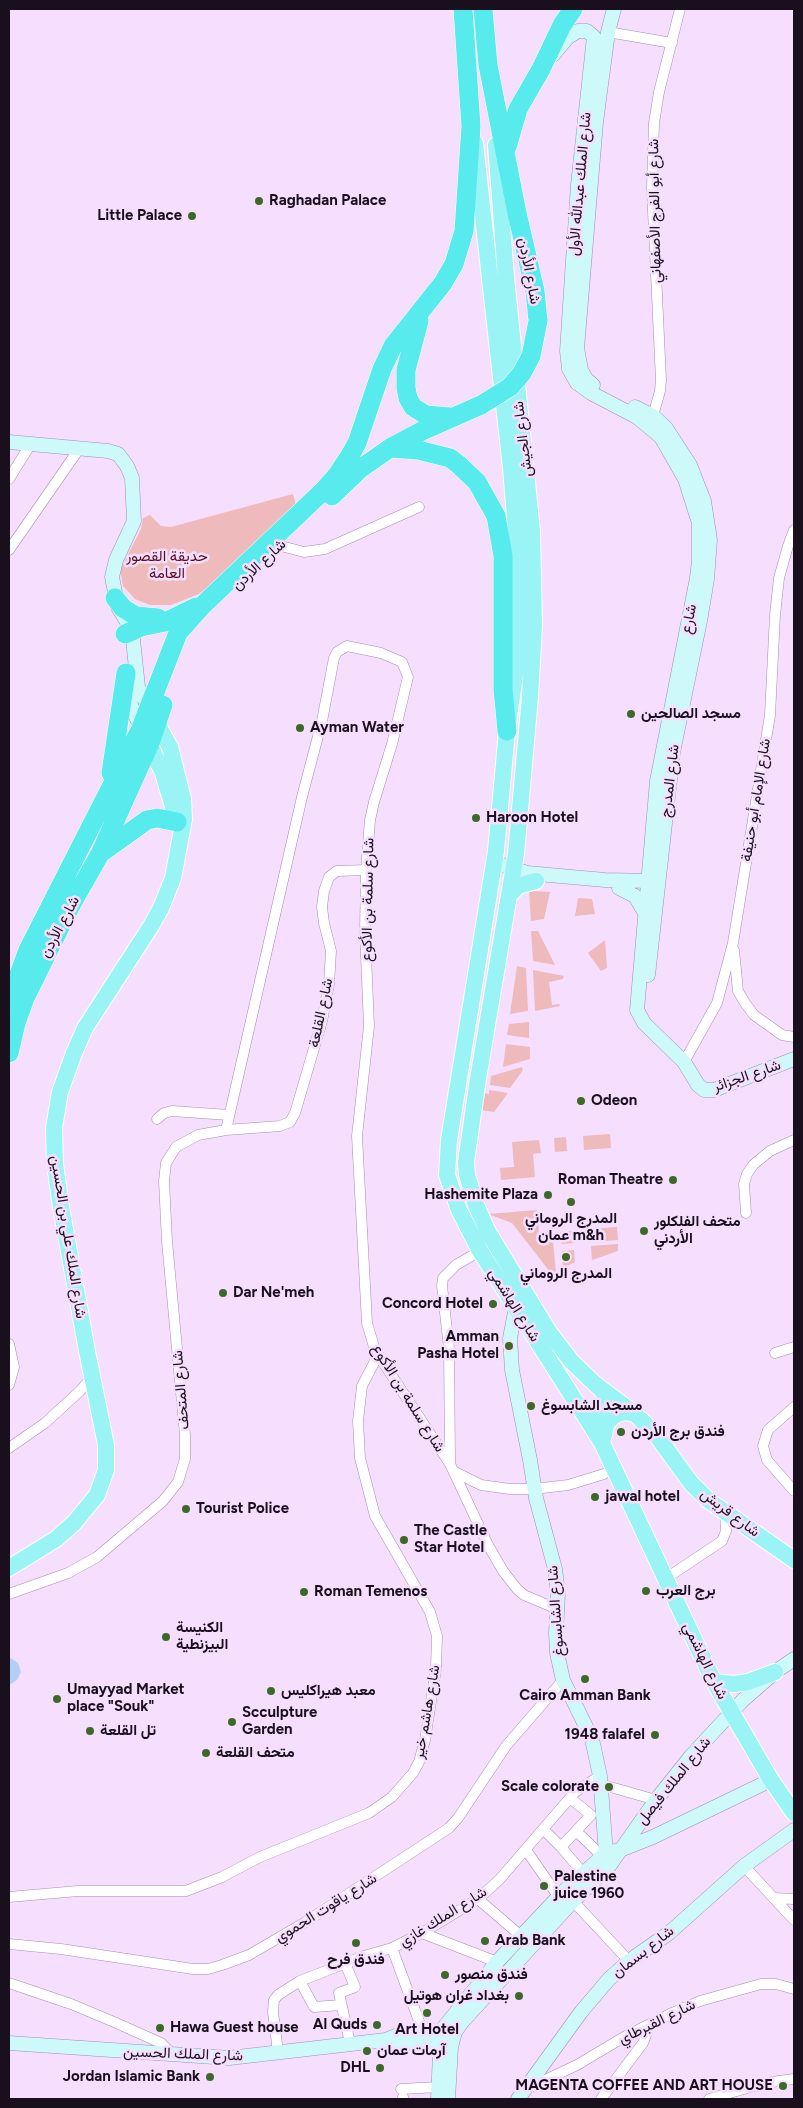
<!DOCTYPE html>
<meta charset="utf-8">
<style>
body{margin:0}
#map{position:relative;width:803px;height:2108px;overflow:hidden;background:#f5defe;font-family:Figtree,sans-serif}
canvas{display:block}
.frame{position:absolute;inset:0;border:10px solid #1a101d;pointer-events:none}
</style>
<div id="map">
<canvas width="803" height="2108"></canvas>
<div class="frame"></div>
</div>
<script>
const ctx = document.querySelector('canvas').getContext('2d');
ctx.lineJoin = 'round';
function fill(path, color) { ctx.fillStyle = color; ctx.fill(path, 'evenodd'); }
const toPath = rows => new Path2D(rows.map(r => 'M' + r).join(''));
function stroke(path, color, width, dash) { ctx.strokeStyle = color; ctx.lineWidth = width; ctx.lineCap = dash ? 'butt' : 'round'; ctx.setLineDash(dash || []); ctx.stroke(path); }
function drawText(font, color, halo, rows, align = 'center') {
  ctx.font = font + ' Figtree,Vazirmatn,sans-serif'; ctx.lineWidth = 5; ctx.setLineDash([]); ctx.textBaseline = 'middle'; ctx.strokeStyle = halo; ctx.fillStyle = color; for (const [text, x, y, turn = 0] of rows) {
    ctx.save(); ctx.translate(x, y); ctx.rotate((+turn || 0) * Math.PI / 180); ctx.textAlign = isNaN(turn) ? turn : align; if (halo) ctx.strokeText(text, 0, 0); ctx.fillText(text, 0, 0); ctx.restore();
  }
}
const green = toPath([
 [293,494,296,505,226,574,199,594,171,605,150,605,135,599,123,586,120,570,141,529,143,518,150,515,161,526,171,527],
 [529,891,550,892,544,919,531,921],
 [578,898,592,899,595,914,575,916],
 [531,931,538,931,555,965,533,961],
 [605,940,607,968,601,971,588,953],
 [517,966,526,968,528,1011,510,1014],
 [533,970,564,976,563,979,549,982,552,1005,559,1004,560,1006,535,1011],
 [529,1022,529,1038,507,1035,509,1024],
 [506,1044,530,1047,530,1059,503,1067],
 [522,1067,523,1070,510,1088,490,1085,491,1076],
 [489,1090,508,1093,494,1112,481,1110,484,1093,489,1094],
 [610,1134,611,1148,584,1150,583,1136],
 [566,1137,567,1151,555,1152,554,1138],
 [539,1140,541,1153,533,1154,535,1177,501,1180,500,1168,514,1167,512,1142],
 [537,1210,539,1233,552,1232,556,1272,550,1272,512,1223,488,1214],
 [617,1227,618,1240,591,1242,590,1229],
 [573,1231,574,1243,561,1244,560,1232],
 [618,1244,618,1251,592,1260,591,1246],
 [574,1250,575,1262,563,1268,562,1251]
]);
const water = toPath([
 [9,1657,18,1663,21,1672,17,1680,9,1685]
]);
const street = toPath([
 [608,32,672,43],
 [653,416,660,391,661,380,652,189,654,123,659,92,680,9],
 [9,479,30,445],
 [281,546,304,552,325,549,419,507],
 [9,550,79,449],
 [734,950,738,991,745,1003,754,1015,782,1035,794,1037],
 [684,1062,717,1003,733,943,770,715,775,615,779,578,788,546,794,530],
 [157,1119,164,1113,172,1111,229,1115],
 [226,1130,302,797,322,721,334,658,337,652,347,646,381,653,402,662,408,677,392,744,374,802,370,820,366,870,365,933,369,1026,357,1136,367,1323,375,1350,450,1464,488,1545,503,1571,517,1589,524,1595,557,1609],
 [746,1213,744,1184,747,1174,753,1165,770,1151,794,1140],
 [9,1344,14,1367,9,1385],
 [775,1353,794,1347],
 [794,1407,768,1430,763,1446,767,1460,794,1491],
 [9,1448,45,1423,80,1391,92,1377],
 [450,1463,449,1348,442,1286,443,1278,456,1265,480,1251],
 [455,1472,481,1485,510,1489,534,1489,568,1485,604,1474],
 [665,1579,722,1541,726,1531,725,1512],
 [9,1594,68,1573,97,1557,163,1501,178,1482,185,1459,185,1435,167,1241,164,1181,166,1163,176,1147,198,1135,226,1130,280,1126,290,1122,295,1113,322,1021,329,984,331,951,324,923,322,907,324,891,329,877,337,871,366,870],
 [600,1784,656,1800],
 [570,1798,591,1815,561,1847,583,1873],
 [543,1829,561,1847],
 [576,1831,602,1856],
 [526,1850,558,1896],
 [744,1866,794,1920],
 [9,1897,78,1891,186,1891,222,1877,260,1857,369,1813,392,1797,413,1773,419,1762,425,1740,436,1669,437,1636,430,1612,375,1516,360,1458,358,1421,362,1386,378,1355],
 [774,1898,794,1899],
 [478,1899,521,1936],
 [573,1901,629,1961],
 [422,1933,497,1962],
 [9,1944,61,1949,193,1969,208,1969,222,1965,249,1955,304,1923,449,1828,458,1818,506,1746,563,1680],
 [392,1948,423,2032],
 [345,1963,355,1987,339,1993,350,2043],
 [300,1981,314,2007,341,2005],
 [9,1983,71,2004,114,2022,161,2043,173,2055],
 [278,2052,273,2012,274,2000,278,1995,300,1981,364,1956,392,1948,422,1933,478,1899,499,1880,575,1792,600,1776],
 [528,2088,577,2065,624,2037,672,2013,700,2001,761,1984,776,1984,794,1989],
 [401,2089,439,2087],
 [403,2097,403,2099],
 [601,2099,643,2043,647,2033,647,2026],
 [709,2099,764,2083,794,2079]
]);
const secondary = toPath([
 [553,55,568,37,578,31,587,31,594,37,578,185,567,351,569,369,577,383,591,393,637,417,661,437,685,479,699,523,699,561,697,578,657,781,637,1010,644,1023,684,1062,698,1085,704,1090,714,1090,794,1059],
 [593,385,586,379,581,370,577,348,596,122,608,32,614,9],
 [635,407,653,416,666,428,690,465,704,501,710,540,707,579,700,621,673,752,648,975],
 [9,442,108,451,118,454,127,466,132,478,134,521,116,560,112,577,118,607,132,630,138,687,149,708],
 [128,685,131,705,141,728],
 [493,862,527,873,605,880,656,881],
 [619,888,635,896,645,913],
 [516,1307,510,1338,512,1370,530,1460,536,1498,555,1569,558,1593,556,1633,557,1653,563,1680,592,1739,600,1776,606,1853],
 [392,2041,448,2046],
 [9,2043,229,2058,386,2040,398,2035,424,2031,450,2032],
 [438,2099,441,2031,497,1962,563,1892,606,1853,620,1850,653,1837,771,1780],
 [448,2099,451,2047,455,2032,462,2022,573,1901,610,1865,656,1800,691,1756,743,1700,775,1672,794,1659],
 [518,2099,581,2012,609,1979,629,1961,669,1933,744,1866,794,1830]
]);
const primary = toPath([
 [475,143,511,468,517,541,519,647,507,731,496,851,449,1140,447,1175,459,1210,480,1251,602,1443,714,1682,771,1780,794,1813],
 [496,145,506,277,532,531,534,625,530,697,516,854,478,1079,466,1162,467,1175,476,1205,488,1232,549,1332,572,1362,596,1385,635,1414,654,1432,691,1483,708,1500,794,1560],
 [145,735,163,773,178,824],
 [509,896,518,886,536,881],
 [580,1409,587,1414,595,1415,602,1412,607,1405,607,1397,602,1391],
 [602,1443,606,1425,611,1418,618,1414,626,1412,635,1414],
 [9,1568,56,1539,74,1523,97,1495,106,1470,106,1445,87,1351,61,1207,55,1164,54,1128,60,1092,74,1053,85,1028,151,926,161,908,173,878,184,819,183,799,170,747,152,714],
 [714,1682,734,1684,748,1682,775,1672]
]);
const highway = toPath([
 [483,9,488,65,517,213,535,291,538,321],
 [507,147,518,109,541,69,562,25,573,9],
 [419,321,406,370,406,388,408,398,413,407,426,415,450,417],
 [390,448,418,450,450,458,459,465,477,482,496,516,503,556,503,689,507,731],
 [332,496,360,469,390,448,422,431,481,405],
 [115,598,123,608,136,616,158,618],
 [125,634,141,627,165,622,196,607],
 [111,773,126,673],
 [101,853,147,820,157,818,177,822],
 [9,1001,28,950,141,728,178,633,204,604,324,490,337,475,349,457,357,443,382,369,393,346,443,283,454,264,464,231,471,126,463,9],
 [9,1053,16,1023,25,998,71,905,100,854,150,743,163,705]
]);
const highwayBridge = toPath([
 [481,405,510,387,522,373,531,356,538,321]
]);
const markers = [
 [259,201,5,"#3d6927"],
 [192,216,5,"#3d6927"],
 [631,714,5,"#3d6927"],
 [300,728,5,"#3d6927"],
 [476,818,5,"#3d6927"],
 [581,1101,5,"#3d6927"],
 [673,1180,5,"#3d6927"],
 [548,1195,5,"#3d6927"],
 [571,1202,5,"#3d6927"],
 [644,1231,5,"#3d6927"],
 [566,1257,5,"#3d6927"],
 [223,1293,5,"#3d6927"],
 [493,1304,5,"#3d6927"],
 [509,1346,5,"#3d6927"],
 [531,1406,5,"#3d6927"],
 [621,1432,5,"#3d6927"],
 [595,1497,5,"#3d6927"],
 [186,1509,5,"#3d6927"],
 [404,1540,5,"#3d6927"],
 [646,1591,5,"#3d6927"],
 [304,1592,5,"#3d6927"],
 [166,1637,5,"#3d6927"],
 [585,1679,5,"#3d6927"],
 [271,1691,5,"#3d6927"],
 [57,1699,5,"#3d6927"],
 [232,1722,5,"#3d6927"],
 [90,1731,5,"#3d6927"],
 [655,1735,5,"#3d6927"],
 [206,1753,5,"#3d6927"],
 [609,1787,5,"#3d6927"],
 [544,1886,5,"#3d6927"],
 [485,1941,5,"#3d6927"],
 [356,1943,5,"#3d6927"],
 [445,1975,5,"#3d6927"],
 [519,1996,5,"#3d6927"],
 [427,2013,5,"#3d6927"],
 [377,2025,5,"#3d6927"],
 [160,2028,5,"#3d6927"],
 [367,2051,5,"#3d6927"],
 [380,2068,5,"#3d6927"],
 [210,2077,5,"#3d6927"],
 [783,2086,5,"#3d6927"]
];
const streetNames = [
 ["شارع الملك عبدالله الأول",580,184,-85],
 ["شارع أبو الفرج الأصفهاني",655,211,-91],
 ["شارع الأردن",529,271,79],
 ["شارع الجيش",523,439,-97],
 ["شارع الأردن",259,565,-43],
 ["شارع",689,619,-79],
 ["شارع المدرج",670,781,-83],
 ["شارع الإمام أبو حنيفة",756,800,-81],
 ["شارع سلمة بن الأكوع",368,900,-89],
 ["شارع الأردن",60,927,-62],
 ["شارع القلعة",321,1013,-78],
 ["شارع الجزائر",747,1076,-19],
 ["شارع الملك علي بن الحسين",68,1237,81],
 ["شارع الهاشمي",514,1305,58],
 ["شارع المتحف",181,1390,-95],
 ["شارع سلمة بن الأكوع",408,1398,58],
 ["شارع قريش",730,1513,37],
 ["شارع الشابسوغ",556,1611,-94],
 ["شارع الهاشمي",705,1661,64],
 ["شارع هاشم خير",427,1712,-80],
 ["شارع الملك فيصل",674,1781,-51],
 ["شارع ياقوت الحموي",326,1908,-32],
 ["شارع الملك غازي",443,1917,-32],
 ["شارع بسمان",643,1952,-38],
 ["شارع القبرطاي",657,2022,-26],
 ["شارع الملك الحسين",183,2054,2]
];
const poiNames = [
 ["Raghadan Palace",269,201],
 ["Little Palace",182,216,"right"],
 ["مسجد الصالحين",641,714],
 ["Ayman Water",310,728],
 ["Haroon Hotel",486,818],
 ["Odeon",591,1101],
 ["Roman Theatre",663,1180,"right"],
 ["Hashemite Plaza",538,1195,"right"],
 ["المدرج الروماني",571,1219,"center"],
 ["عمان m&h",571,1236,"center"],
 ["متحف الفلكلور",654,1222],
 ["الأردني",654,1239],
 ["المدرج الروماني",566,1274,"center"],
 ["Dar Ne'meh",233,1293],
 ["Concord Hotel",483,1304,"right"],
 ["Amman",499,1337,"right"],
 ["Pasha Hotel",499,1354,"right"],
 ["مسجد الشابسوغ",541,1406],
 ["فندق برج الأردن",631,1432],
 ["jawal hotel",605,1497],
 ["Tourist Police",196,1509],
 ["The Castle",414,1531],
 ["Star Hotel",414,1548],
 ["برج العرب",656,1591],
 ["Roman Temenos",314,1592],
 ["الكنيسة",176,1628],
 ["البيزنطية",176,1645],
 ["Umayyad Market",67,1690],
 ["place \"Souk\"",67,1707],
 ["معبد هيراكليس",281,1691],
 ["Cairo Amman Bank",585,1696,"center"],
 ["Scculpture",242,1713],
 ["Garden",242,1730],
 ["تل القلعة",100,1731],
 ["1948 falafel",645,1735,"right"],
 ["متحف القلعة",216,1753],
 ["Scale colorate",599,1787,"right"],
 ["Palestine",554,1877],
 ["juice 1960",554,1894],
 ["Arab Bank",495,1941],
 ["فندق فرح",356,1960,"center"],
 ["فندق منصور",455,1975],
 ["بغداد غران هوتيل",509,1996,"right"],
 ["Al Quds",367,2025,"right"],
 ["Hawa Guest house",170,2028],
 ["Art Hotel",427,2030,"center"],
 ["آرمات عمان",377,2051],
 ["DHL",370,2068,"right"],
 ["Jordan Islamic Bank",200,2077,"right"],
 ["MAGENTA COFFEE AND ART HOUSE",773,2086,"right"]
];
const parkNames = [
 ["حديقة القصور",167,557],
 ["العامة",167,574]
];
fill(green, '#efbabc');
fill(water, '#b3cff6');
stroke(street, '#a78cb1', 11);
stroke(secondary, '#a78cb1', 15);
stroke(primary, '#fff', 18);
stroke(highway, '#fff', 20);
stroke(street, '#fff', 10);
stroke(secondary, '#cdf9fa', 14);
stroke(primary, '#9af3f4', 16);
stroke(highway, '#57ebed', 19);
stroke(highwayBridge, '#fff', 20, []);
stroke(highwayBridge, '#57ebed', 19);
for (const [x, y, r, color] of markers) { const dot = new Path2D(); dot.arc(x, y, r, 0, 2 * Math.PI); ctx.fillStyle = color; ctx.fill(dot); stroke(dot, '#f5defe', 2); }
drawText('15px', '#1a101d', '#f5defe', streetNames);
drawText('bold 15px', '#1a101d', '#f5defe', poiNames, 'left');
drawText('15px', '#5c0b1b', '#f5defe', parkNames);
</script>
